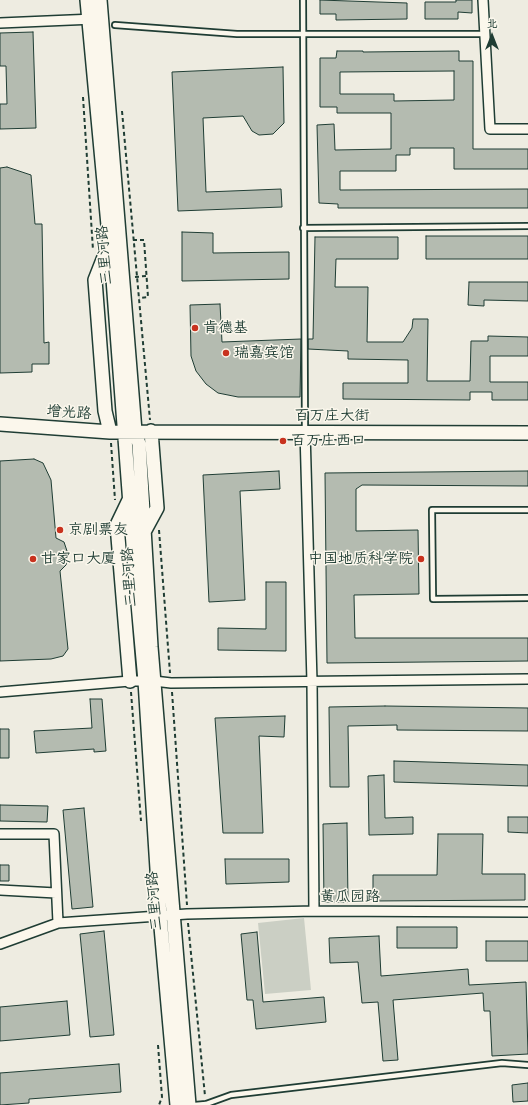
<!DOCTYPE html>
<meta charset="utf-8">
<style>
body{margin:0}
#map{position:relative;width:528px;height:1105px;overflow:hidden;background:#eeece1;font-family:Itim,"LXGW WenKai TC",sans-serif}
canvas{display:block}
.north{position:absolute;left:472px;top:16px;width:40px;height:40px;-webkit-text-stroke:3px #fbf7ec;paint-order:stroke;rotate:0deg;font-size:11px;font-weight:700;line-height:16px;text-align:center;color:#1f3d34}
.north::after{content:'';display:block;margin:auto;width:14px;height:18px;background:#1f3d34;clip-path:polygon(50% 0,100% 100%,50% 72%,0 100%)}
</style>
<div id="map">
<canvas width="528" height="1105"></canvas>
<div class="north">北</div>
</div>
<script>
const ctx = document.querySelector('canvas').getContext('2d');
ctx.lineJoin = 'round';
function fill(path, color) { ctx.fillStyle = color; ctx.fill(path, 'evenodd'); }
const toPath = rows => new Path2D(rows.map(r => 'M' + r).join(''));
function stroke(path, color, width, dash) { ctx.strokeStyle = color; ctx.lineWidth = width; ctx.lineCap = dash ? 'butt' : 'round'; ctx.setLineDash(dash || []); ctx.stroke(path); }
function drawText(font, color, halo, rows, align = 'center') {
  ctx.font = font + ' Itim,"LXGW WenKai TC",sans-serif'; ctx.lineWidth = 3; ctx.setLineDash([]); ctx.textBaseline = 'middle'; ctx.strokeStyle = halo; ctx.fillStyle = color; for (const [text, x, y, turn = 0] of rows) {
    ctx.save(); ctx.translate(x, y); ctx.rotate((+turn || 0) * Math.PI / 180); ctx.textAlign = isNaN(turn) ? turn : align; if (halo) ctx.strokeText(text, 0, 0); ctx.fillText(text, 0, 0); ctx.restore();
  }
}
const green = toPath([
 [304,918,311,990,265,994,258,923]
]);
const building = toPath([
 [320,0,407,3,407,19,336,20,336,14,320,14,320,0],
 [456,0,472,0,472,13,458,12,458,19,425,19,425,2,456,2,456,0],
 [33,32,36,128,0,129,0,104,7,104,6,66,0,66,0,33,33,32],
 [337,51,363,51,363,52,459,51,459,61,473,61,473,149,528,149,528,169,454,169,454,148,410,148,410,155,396,155,396,171,340,171,340,190,528,189,528,208,338,208,338,204,319,203,317,125,334,124,335,150,391,149,391,113,337,113,337,107,320,107,320,58,336,58,337,51],
 [454,71,454,100,394,101,394,94,340,94,340,72,454,71],
 [283,67,284,123,273,134,259,135,252,131,243,116,203,118,206,192,281,189,282,207,178,211,172,72,283,67],
 [7,167,31,175,35,224,42,224,44,343,49,342,49,364,32,364,32,372,0,373,0,168,7,167],
 [182,232,213,233,213,253,289,252,289,279,182,281,182,232],
 [426,236,528,236,528,259,426,259,426,236],
 [315,237,398,237,398,259,336,259,335,287,368,287,367,342,403,342,412,328,413,319,428,319,427,381,470,381,471,341,488,341,488,336,528,337,528,356,490,356,490,382,528,382,528,400,492,400,492,392,470,392,470,400,343,399,343,383,408,383,408,360,348,359,348,351,308,349,308,339,313,339,315,237],
 [469,282,528,282,528,301,484,300,484,306,468,305,469,282],
 [220,304,222,342,301,339,300,397,238,397,218,393,206,384,196,371,191,356,190,305,220,304],
 [34,459,43,463,51,480,56,538,64,542,68,554,66,565,60,571,68,649,63,656,51,659,0,661,0,461,34,459],
 [279,471,280,489,240,491,245,600,209,602,203,475,279,471],
 [528,471,528,486,362,485,356,489,356,531,418,530,419,594,354,595,355,638,528,638,528,661,327,663,325,473,528,471],
 [266,582,286,582,286,651,218,650,218,628,266,629,266,582],
 [90,699,102,699,106,751,94,752,94,749,36,753,34,731,92,728,90,699],
 [385,706,528,708,528,731,397,730,397,725,348,726,349,787,330,787,329,707,385,706],
 [285,716,284,737,259,736,263,833,223,833,215,718,285,716],
 [0,729,9,729,9,758,0,758,0,729],
 [394,761,528,765,528,786,394,782,394,761],
 [384,775,385,818,413,817,413,834,369,835,368,776,384,775],
 [0,805,48,806,47,822,0,821,0,805],
 [84,808,93,907,72,909,63,810,84,808],
 [508,817,528,817,528,833,508,832,508,817],
 [347,823,348,902,324,902,323,824,347,823],
 [438,834,483,834,482,874,525,874,525,900,373,901,373,875,437,875,438,834],
 [225,859,289,859,289,882,226,884,225,859],
 [0,865,9,865,9,881,0,881,0,865],
 [397,927,457,927,457,948,397,948,397,927],
 [104,931,114,1035,90,1037,80,934,104,931],
 [257,932,263,1002,324,997,326,1022,256,1029,253,1000,247,1000,241,934,257,932],
 [379,936,381,976,468,969,469,985,526,982,528,1054,492,1056,490,1011,484,1011,483,993,393,1000,398,1060,383,1061,378,1002,362,1003,358,962,330,963,329,938,379,936],
 [486,941,528,941,528,961,486,961,486,941],
 [67,1001,70,1035,0,1041,0,1007,67,1001],
 [119,1064,121,1092,29,1099,29,1103,0,1105,0,1073,119,1064],
 [528,1083,528,1101,513,1102,512,1085,528,1083]
]);
const path = toPath([
 [83,97,93,250],
 [122,111,150,420],
 [133,240,144,240,148,297,139,298],
 [135,277,146,276],
 [111,443,115,500],
 [159,530,170,673],
 [131,692,141,821],
 [172,692,187,905],
 [188,923,205,1096],
 [158,1045,162,1097,159,1105]
]);
const lane = toPath([
 [303,0,305,430],
 [115,25,237,34,485,34],
 [303,228,528,226],
 [528,510,432,510,433,599,528,598],
 [195,1105,206,1104,231,1095,502,1063,528,1065]
]);
const street = toPath([
 [483,0,490,129,528,129],
 [0,23,94,19],
 [305,431,312,682,314,911],
 [0,692,130,681,154,681,171,683,528,679],
 [0,834,54,834,58,923],
 [0,890,56,893],
 [0,944,58,923,187,914,314,911,528,912]
]);
const secondary = toPath([
 [87,0,113,279,135,571,145,681,160,916,177,1105],
 [100,0,135,431,139,444,151,647,189,1105],
 [108,247,95,280,105,411,110,432],
 [0,424,110,432,528,433],
 [129,500,117,525,130,681],
 [144,532,157,508,151,431]
]);
const markers = [
 [195,328,4,"#c8321e"],
 [226,353,4,"#c8321e"],
 [283,441,4,"#c8321e"],
 [60,530,4,"#c8321e"],
 [33,559,4,"#c8321e"],
 [421,559,4,"#c8321e"]
];
const streetNames = [
 ["三里河路",105,255,-95],
 ["增光路",69,413,4],
 ["百万庄大街",332,416],
 ["三里河路",130,577,-94],
 ["黄瓜园路",350,897],
 ["三里河路",155,901,-95]
];
const poiNames = [
 ["肯德基",203,328],
 ["瑞嘉宾馆",234,353],
 ["百万庄西口",291,441],
 ["京剧票友",68,530],
 ["甘家口大厦",41,559],
 ["中国地质科学院",413,559,"right"]
];
fill(green, '#cbcfc4');
fill(building, '#b4bbb0');
stroke(building, '#1f3d34', 1);
stroke(lane, '#1f3d34', 8);
stroke(street, '#1f3d34', 12);
stroke(secondary, '#1f3d34', 16);
stroke(path, '#1f3d34', 2, [4, 3]);
stroke(lane, '#fbf7ec', 4.5);
stroke(street, '#fbf7ec', 9);
stroke(secondary, '#fbf7ec', 13);
for (const [x, y, r, color] of markers) { const dot = new Path2D(); dot.arc(x, y, r, 0, 2 * Math.PI); ctx.fillStyle = color; ctx.fill(dot); stroke(dot, '#fbf7ec', 1.5); }
drawText('15px', '#1f3d34', '#fbf7ec', streetNames);
drawText('15px', '#1f3d34', '#fbf7ec', poiNames, 'left');
</script>
